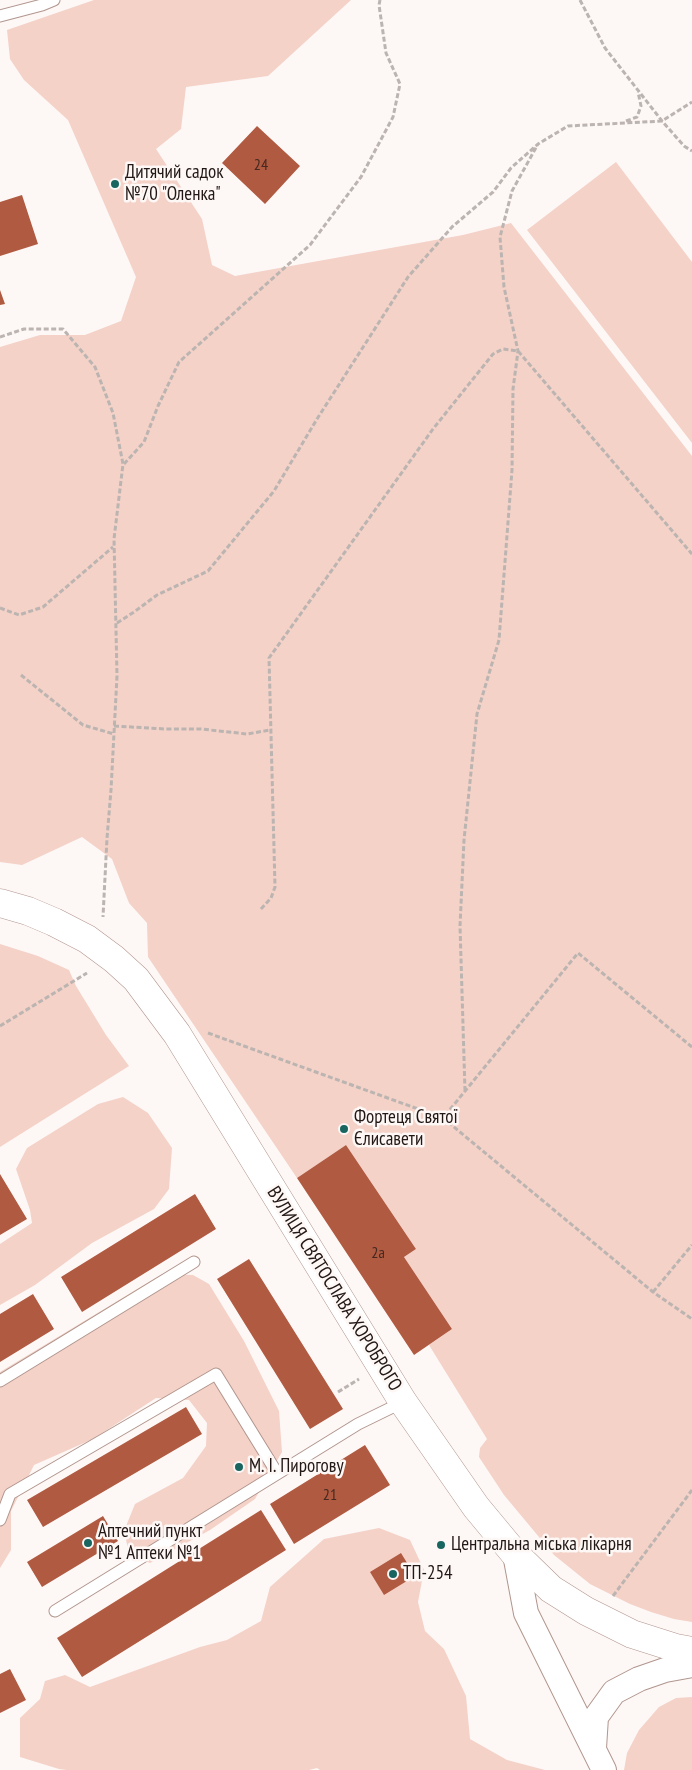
<!DOCTYPE html>
<meta charset="utf-8">
<style>
body{margin:0}
canvas{display:block;background:#fdf7f5}
</style>
<canvas width="692" height="1770"></canvas>
<script>
const ctx = document.querySelector('canvas').getContext('2d');
ctx.lineJoin = 'round';
function fill(path, color) { ctx.fillStyle = color; ctx.fill(path, 'evenodd'); }
const toPath = rows => new Path2D(rows.map(r => 'M' + r).join(''));
function stroke(path, color, width, dash) { ctx.strokeStyle = color; ctx.lineWidth = width; ctx.lineCap = dash ? 'butt' : 'round'; ctx.setLineDash(dash || []); ctx.stroke(path); }
function drawText(font, color, halo, rows, align = 'center') {
  ctx.font = font + ' "PT Sans Narrow",sans-serif'; ctx.lineWidth = 5; ctx.setLineDash([]); ctx.textBaseline = 'middle'; ctx.strokeStyle = halo; ctx.fillStyle = color; for (const [text, x, y, turn = 0] of rows) {
    ctx.save(); ctx.translate(x, y); ctx.rotate((+turn || 0) * Math.PI / 180); ctx.textAlign = isNaN(turn) ? turn : align; if (halo) ctx.strokeText(text, 0, 0); ctx.fillText(text, 0, 0); ctx.restore();
  }
}
const green = toPath([
 [94,0,351,0,268,76,186,87,181,129,156,149,202,219,212,265,235,276,463,235,511,223,692,456,692,1622,674,1619,651,1612,630,1604,590,1584,554,1555,504,1495,479,1457,480,1448,487,1439,429,1345,452,1329,404,1257,416,1249,346,1145,297,1178,148,957,147,923,129,903,112,859,82,837,22,865,0,862,0,347,40,335,85,335,121,321,136,277,68,120,24,80,10,59,7,30],
 [616,162,692,262,692,443,527,230],
 [0,944,38,956,69,970,76,986,106,1035,129,1066,0,1147],
 [123,1097,148,1113,172,1148,169,1189,154,1209,92,1243,35,1285,0,1305,0,1244,32,1223,30,1210,16,1169,27,1148,98,1104],
 [162,1274,193,1275,209,1284,244,1341,279,1411,282,1452,255,1499,210,1530,150,1563,129,1553,124,1531,135,1504,183,1478,206,1446,207,1423,189,1400,156,1398,93,1439,34,1465,11,1511,11,1550,0,1568,0,1372],
 [379,1528,410,1540,424,1570,418,1602,425,1631,444,1649,466,1696,470,1739,507,1760,545,1770,320,1770,317,1768,309,1770,67,1770,59,1769,20,1757,20,1718,40,1699,45,1681,65,1675,90,1687,200,1647,227,1640,261,1621,270,1587,324,1539],
 [692,1697,692,1770,624,1770,627,1753,639,1730,659,1707,676,1698]
]);
const building = toPath([
 [257,126,300,166,265,204,222,163],
 [22,195,38,244,0,256,0,202],
 [0,290,5,304,0,305],
 [346,1145,416,1249,404,1257,452,1329,414,1355,297,1178],
 [0,1174,27,1219,0,1235],
 [195,1194,216,1229,82,1312,61,1277],
 [249,1259,343,1409,310,1429,217,1279],
 [33,1294,54,1329,0,1362,0,1314],
 [186,1407,202,1434,43,1527,27,1500],
 [365,1445,390,1485,294,1544,270,1504],
 [261,1510,286,1550,82,1677,57,1638],
 [103,1516,118,1541,42,1587,27,1562],
 [401,1553,415,1576,384,1595,370,1572],
 [10,1669,26,1700,0,1713,0,1674]
]);
const path = toPath([
 [580,0,605,48,662,121,684,146,692,151],
 [626,121,637,117,641,106,638,92],
 [0,337,24,329,63,329,95,367,113,413,123,464,114,539,117,676,111,790,107,838,103,917],
 [124,464,144,442,158,406,179,362,310,245,361,177,393,117,400,84,386,53,379,5,380,0],
 [0,608,19,615,43,607,113,547],
 [117,623,134,612,157,595,208,571,274,491,317,419,408,277,452,227,493,192,511,168,538,144,568,126,662,121,692,102],
 [21,675,83,725,114,734],
 [114,726,166,729,201,729,247,734,270,730],
 [261,909,271,898,275,887,269,658,433,429,493,354,503,349,518,351,692,554],
 [0,1026,87,973],
 [208,1033,443,1118],
 [692,1047,578,953,443,1118,653,1292,692,1319],
 [465,1091,460,926,464,840,477,714,499,640,512,470,513,389,518,351,504,287,500,237,512,191,538,144],
 [653,1292,692,1245],
 [338,1392,359,1379],
 [613,1596,692,1490]
]);
const lane = toPath([
 [0,16,42,5,54,0],
 [0,1381,194,1262],
 [0,1520,10,1494,216,1374,277,1473],
 [55,1611,358,1424,403,1402]
]);
const street = toPath([
 [515,1554,526,1613,604,1770],
 [594,1748,596,1717,614,1692,639,1679,665,1670,692,1665]
]);
const secondary = toPath([
 [0,903,28,911,54,922,87,939,114,959,136,979,177,1034,403,1402,476,1507,515,1554,551,1589,586,1611,632,1634,676,1648,692,1651]
]);
const markers = [
 [115,184,5,"#19655f"],
 [344,1129,5,"#19655f"],
 [239,1467,5,"#19655f"],
 [88,1543,5,"#19655f"],
 [441,1545,5,"#19655f"],
 [393,1574,5,"#19655f"]
];
const numberNames = [
 ["24",261,165],
 ["2а",378,1253],
 ["21",330,1495]
];
const poiNames = [
 ["Дитячий садок",125,173],
 ["№70 \"Оленка\"",125,195],
 ["Фортеця Святої",354,1118],
 ["Єлисавети",354,1140],
 ["М. І. Пирогову",249,1467],
 ["Аптечний пункт",98,1532],
 ["№1 Аптеки №1",98,1554],
 ["Центральна міська лікарня",451,1545],
 ["ТП-254",403,1574]
];
const streetNames = [
 ["ВУЛИЦЯ СВЯТОСЛАВА ХОРОБРОГО",334,1289,58]
];
fill(green, '#f4d2c8');
fill(building, '#b05a41');
stroke(lane, '#b1968e', 13);
stroke(street, '#b1968e', 26);
stroke(secondary, '#b1968e', 29);
stroke(path, '#bbb4b1', 3, [5, 2.5]);
stroke(lane, '#fff', 11);
stroke(street, '#fff', 24);
stroke(secondary, '#fff', 28);
for (const [x, y, r, color] of markers) { const dot = new Path2D(); dot.arc(x, y, r, 0, 2 * Math.PI); ctx.fillStyle = color; ctx.fill(dot); stroke(dot, '#fdf7f5', 2); }
drawText('16px', '#45281f', null, numberNames);
drawText('19px', '#211714', '#fdf7f5', poiNames, 'left');
drawText('19px', '#211714', '#fdf7f5', streetNames);
</script>
